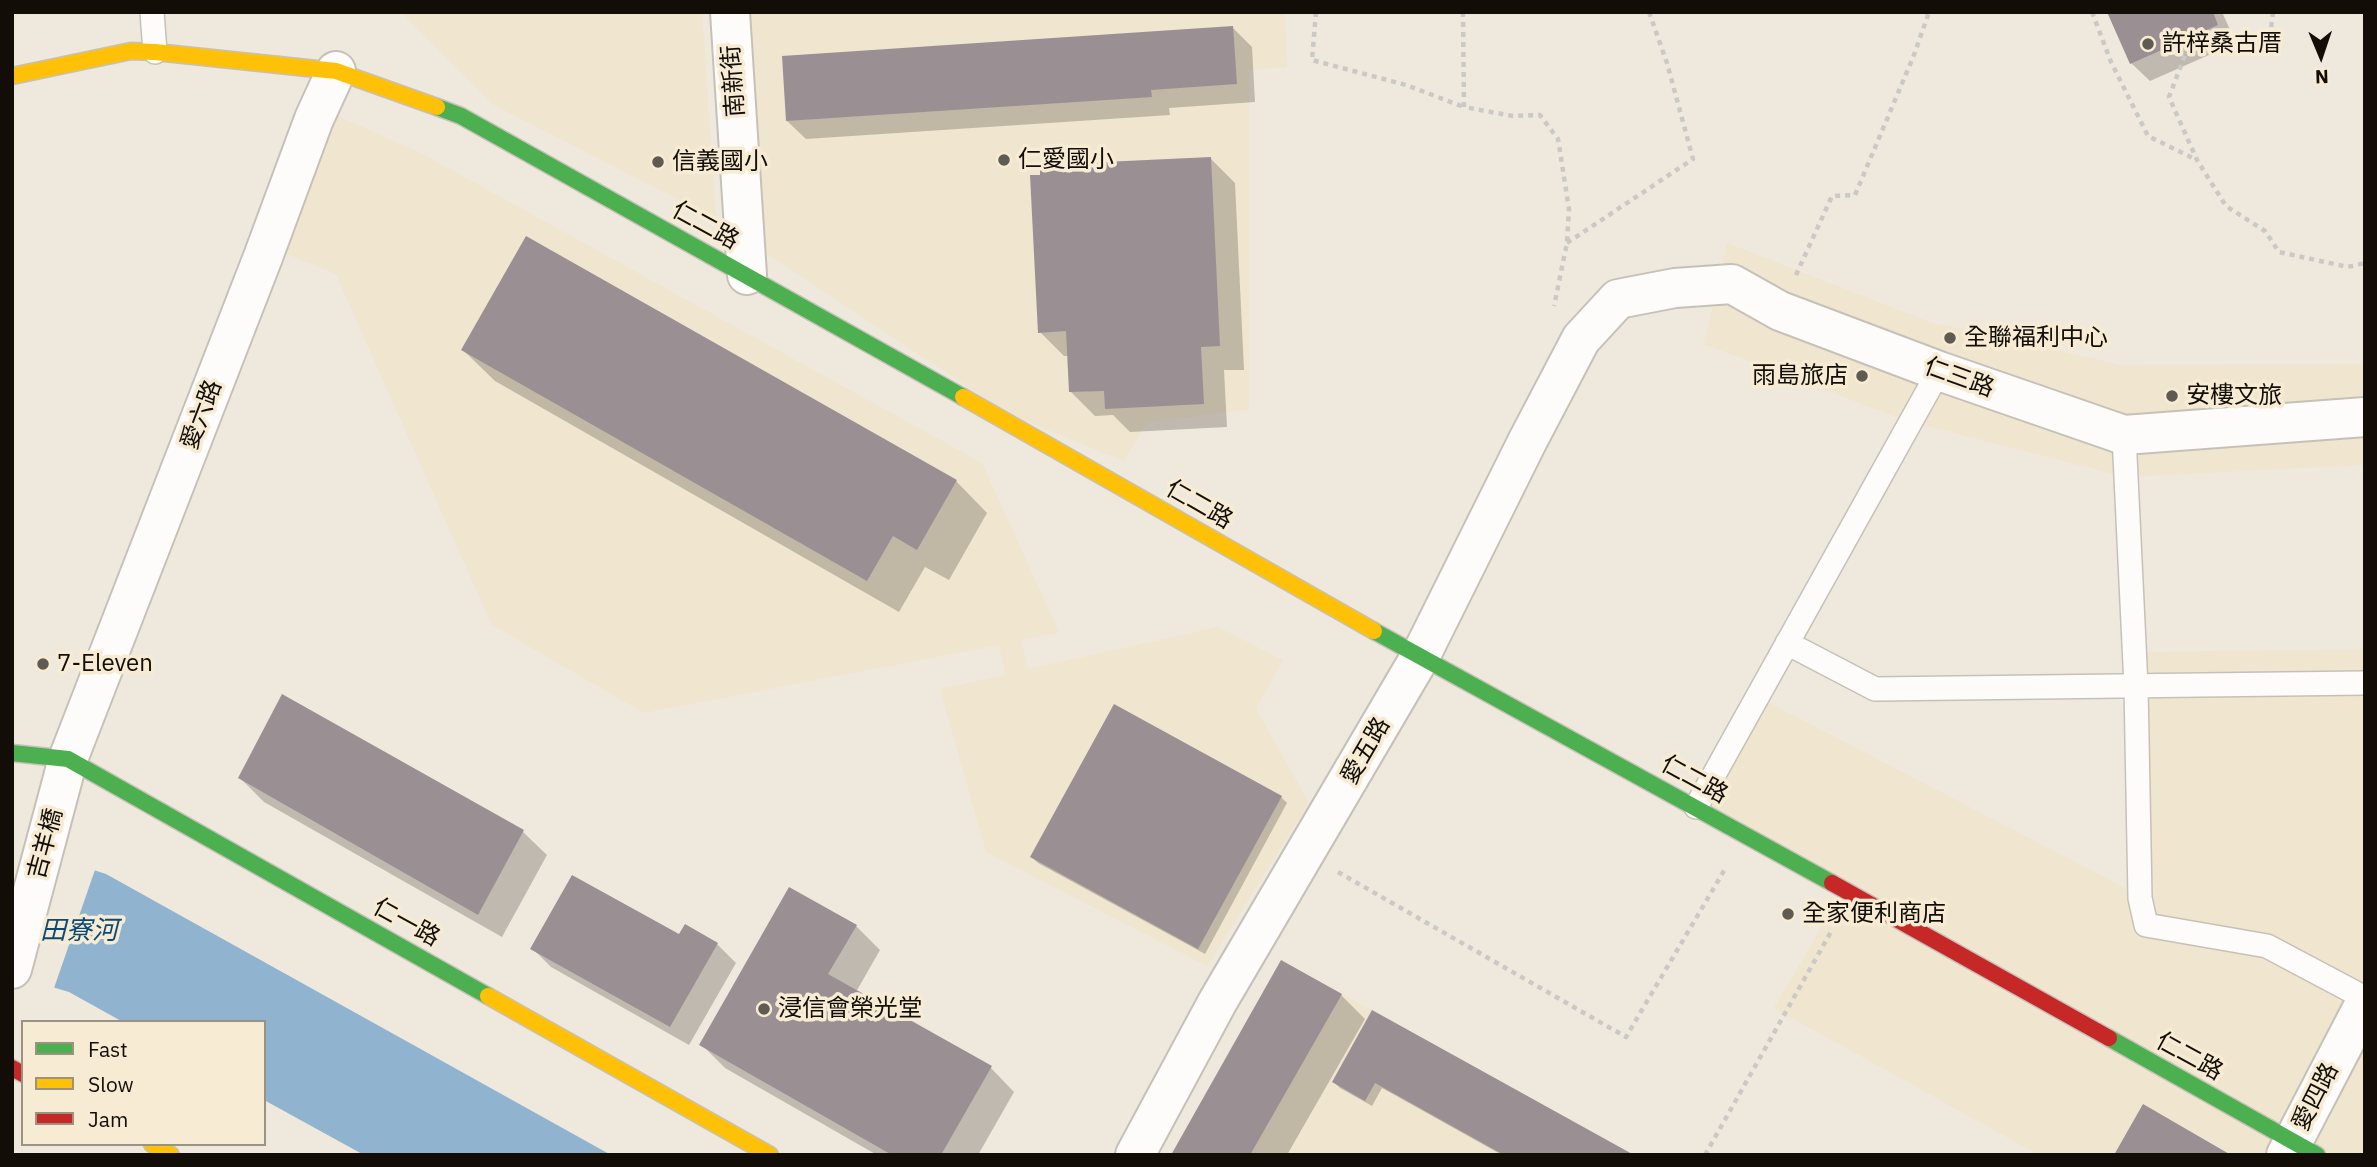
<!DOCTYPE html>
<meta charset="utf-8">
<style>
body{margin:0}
#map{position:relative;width:2377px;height:1167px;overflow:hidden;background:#efe8dc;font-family:"IBM Plex Sans",sans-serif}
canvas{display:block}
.frame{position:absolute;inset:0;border:14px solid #120e07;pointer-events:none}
.legend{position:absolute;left:21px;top:1020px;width:245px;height:126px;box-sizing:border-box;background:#f7ebd4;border:2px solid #9b9382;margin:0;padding:9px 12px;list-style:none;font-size:21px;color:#120e07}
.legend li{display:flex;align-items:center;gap:14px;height:35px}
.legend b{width:35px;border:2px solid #9b9382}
.north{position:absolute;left:2286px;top:21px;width:70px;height:70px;-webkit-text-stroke:5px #f7ebd4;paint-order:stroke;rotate:178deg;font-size:19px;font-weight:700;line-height:28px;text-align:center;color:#120e07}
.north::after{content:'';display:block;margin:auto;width:24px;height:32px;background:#120e07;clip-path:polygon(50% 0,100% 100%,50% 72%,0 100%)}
</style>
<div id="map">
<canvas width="2377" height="1167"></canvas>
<div class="frame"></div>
<ul class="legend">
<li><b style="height:9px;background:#4caf50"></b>Fast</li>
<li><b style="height:9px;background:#ffc107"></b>Slow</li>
<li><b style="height:9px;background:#c62828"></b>Jam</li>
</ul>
<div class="north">N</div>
</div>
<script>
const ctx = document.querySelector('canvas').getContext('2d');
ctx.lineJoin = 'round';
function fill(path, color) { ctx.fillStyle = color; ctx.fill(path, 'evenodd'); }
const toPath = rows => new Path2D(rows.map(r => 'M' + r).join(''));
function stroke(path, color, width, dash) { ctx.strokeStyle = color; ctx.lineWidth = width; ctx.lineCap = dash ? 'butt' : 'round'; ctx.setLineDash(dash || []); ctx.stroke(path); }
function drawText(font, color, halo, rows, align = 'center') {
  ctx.font = font + ' "IBM Plex Sans","Noto Sans TC",sans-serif'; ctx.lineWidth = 7; ctx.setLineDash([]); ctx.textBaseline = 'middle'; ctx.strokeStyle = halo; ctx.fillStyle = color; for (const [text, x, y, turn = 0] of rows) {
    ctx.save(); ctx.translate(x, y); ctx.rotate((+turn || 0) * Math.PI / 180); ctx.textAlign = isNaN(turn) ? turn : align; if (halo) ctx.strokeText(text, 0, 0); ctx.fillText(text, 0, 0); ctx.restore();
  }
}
const built = toPath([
 [401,12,702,12,716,219,494,105],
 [750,12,1285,12,1287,67,1249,70,1249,409,1147,423,1123,461,1009,414,764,252],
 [333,114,419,152,982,463,1059,632,1021,640,1028,669,1218,627,1283,660,1256,709,1309,803,1207,966,986,852,940,689,1005,675,999,645,644,713,492,625,336,274,282,252],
 [462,350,957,480,916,549,893,536,867,581],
 [1727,243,1932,323,2121,365,2365,364,2365,465,2125,477,1904,420,1704,344],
 [2365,649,2365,1155,2039,1155,1774,1008,1840,896,1697,815,1762,699,2127,889,2136,686,2134,652],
 [1281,960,1634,1155,1171,1155]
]);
const water = toPath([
 [12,844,106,874,611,1155,364,1155,264,1100,264,1022,123,1022,69,992,12,975]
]);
const pier = toPath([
 [12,841,96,867,53,991,12,979]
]);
const shadow = toPath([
 [2109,12,2222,12,2236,43,2150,81,2131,63],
 [1233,28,1252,47,1255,102,1169,108,1170,115,806,139,787,121],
 [1211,159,1235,183,1244,370,1224,370,1227,427,1130,432,1113,415,1095,416,1071,392,1069,356,1064,356,1040,332],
 [463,350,956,481,987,513,949,580,925,567,899,612,495,381],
 [283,696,523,832,547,855,502,937,264,802,240,778],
 [1281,797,1287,803,1205,954,1038,863,1032,857],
 [856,926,880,950,856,992,991,1068,1014,1092,978,1155,877,1155,725,1068,701,1044],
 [680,936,717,944,736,963,689,1045,551,967,532,948],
 [1341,995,1365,1019,1287,1155,1173,1155],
 [1373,1013,1630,1155,1502,1155,1382,1088,1372,1106,1340,1088,1334,1082]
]);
const building = toPath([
 [2107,12,2213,12,2218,25,2130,64],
 [1233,26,1237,84,1151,90,1152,97,786,121,782,56],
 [1211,157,1220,346,1201,347,1204,404,1105,409,1104,391,1069,392,1066,331,1038,333,1030,175,1040,175,1040,165],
 [526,236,957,480,917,550,893,536,867,581,461,350],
 [282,694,524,830,478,915,238,778],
 [1114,704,1282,796,1198,949,1030,857],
 [572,875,679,934,685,924,718,943,670,1027,530,949],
 [789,887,857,925,828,974,992,1066,941,1155,892,1155,699,1045],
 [1281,960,1342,994,1250,1155,1171,1155],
 [1372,1010,1634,1155,1504,1155,1375,1083,1365,1101,1332,1082],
 [2143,1104,2231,1155,2114,1155]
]);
const path = toPath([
 [1316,12,1312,60,1406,85,1464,107],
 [1463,12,1464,107,1513,116,1540,115,1558,139,1569,209,1567,243,1554,306],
 [2092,12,2111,62,2148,136,2197,160],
 [2273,12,2270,37,2190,42,2169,97,2197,160,2226,206,2265,231,2279,252,2348,267,2365,263],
 [1567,243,1693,159,1667,63,1649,12],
 [1796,275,1832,196,1855,195,1914,55,1929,12],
 [1338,872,1626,1037,1725,869],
 [1705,1155,1832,930]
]);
const lane = toPath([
 [152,12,155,52],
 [2124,435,2136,686,2140,898,2146,925,2267,946,2365,998],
 [1787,643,1875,689,2365,683],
 [1696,807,1939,371]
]);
const street = toPath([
 [730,12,747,275],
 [12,969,68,759,263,257,314,119,336,71],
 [1135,1155,1218,1001,1420,657,1528,440,1581,339,1618,299,1675,288,1732,284,1780,311,1939,371,2124,435,2365,417],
 [2286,1155,2365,1003]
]);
const fast = toPath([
 [437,107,461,116,963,397],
 [1374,631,1832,883],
 [12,753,68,759,488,996],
 [2109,1038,2317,1155]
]);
const slow = toPath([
 [12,76,131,51,155,52,336,71,437,107],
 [963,397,1374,631],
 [488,996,770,1155],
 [152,1144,171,1155]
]);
const jam = toPath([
 [1832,883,2109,1038],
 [12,1068,23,1074]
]);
const markers = [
 [2148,44,7,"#5f5a52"],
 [1004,160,7,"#5f5a52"],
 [658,162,7,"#5f5a52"],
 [1950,338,7,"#5f5a52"],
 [1862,376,7,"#5f5a52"],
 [2172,396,7,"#5f5a52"],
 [43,664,7,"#5f5a52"],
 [1788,914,7,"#5f5a52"],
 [764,1009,7,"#5f5a52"]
];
const poiNames = [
 ["許梓桑古厝",2162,44],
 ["仁愛國小",1018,160],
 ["信義國小",672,162],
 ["全聯福利中心",1964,338],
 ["雨島旅店",1848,376,"right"],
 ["安樓文旅",2186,396],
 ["7-Eleven",57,664],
 ["全家便利商店",1802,914],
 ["浸信會榮光堂",778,1009]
];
const streetNames = [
 ["南新街",734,81,-94],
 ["仁二路",705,226,29],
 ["仁三路",1959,378,20],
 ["愛六路",202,415,-69],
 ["仁二路",1199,505,30],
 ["愛五路",1366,751,-60],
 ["仁二路",1694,780,29],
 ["吉羊橋",46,844,-75],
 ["仁一路",406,923,29],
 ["仁二路",2189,1057,29],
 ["愛四路",2316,1097,-63]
];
const waterNames = [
 ["田寮河",79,931]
];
fill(built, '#f0e5cf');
fill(water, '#90b3cf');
fill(pier, '#efe8dc');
fill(shadow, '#0003');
fill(building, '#9a9094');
stroke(lane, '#c6c1b8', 26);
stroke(street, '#c6c1b8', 42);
stroke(fast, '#c6c1b8', 19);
stroke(slow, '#c6c1b8', 19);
stroke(jam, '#c6c1b8', 19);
stroke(path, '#cbc9c5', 4.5, [5, 5]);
stroke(lane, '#fdfcfa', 23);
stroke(street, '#fdfcfa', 38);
stroke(fast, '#4caf50', 16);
stroke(slow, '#ffc107', 16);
stroke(jam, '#c62828', 16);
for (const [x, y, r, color] of markers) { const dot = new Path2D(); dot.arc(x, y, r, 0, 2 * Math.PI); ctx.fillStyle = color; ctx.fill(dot); stroke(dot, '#f7ebd4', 2.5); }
drawText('24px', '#120e07', '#f7ebd4', poiNames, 'left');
drawText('24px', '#120e07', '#f7ebd4', streetNames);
drawText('italic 26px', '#0a4a76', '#f7ebd4', waterNames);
</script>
